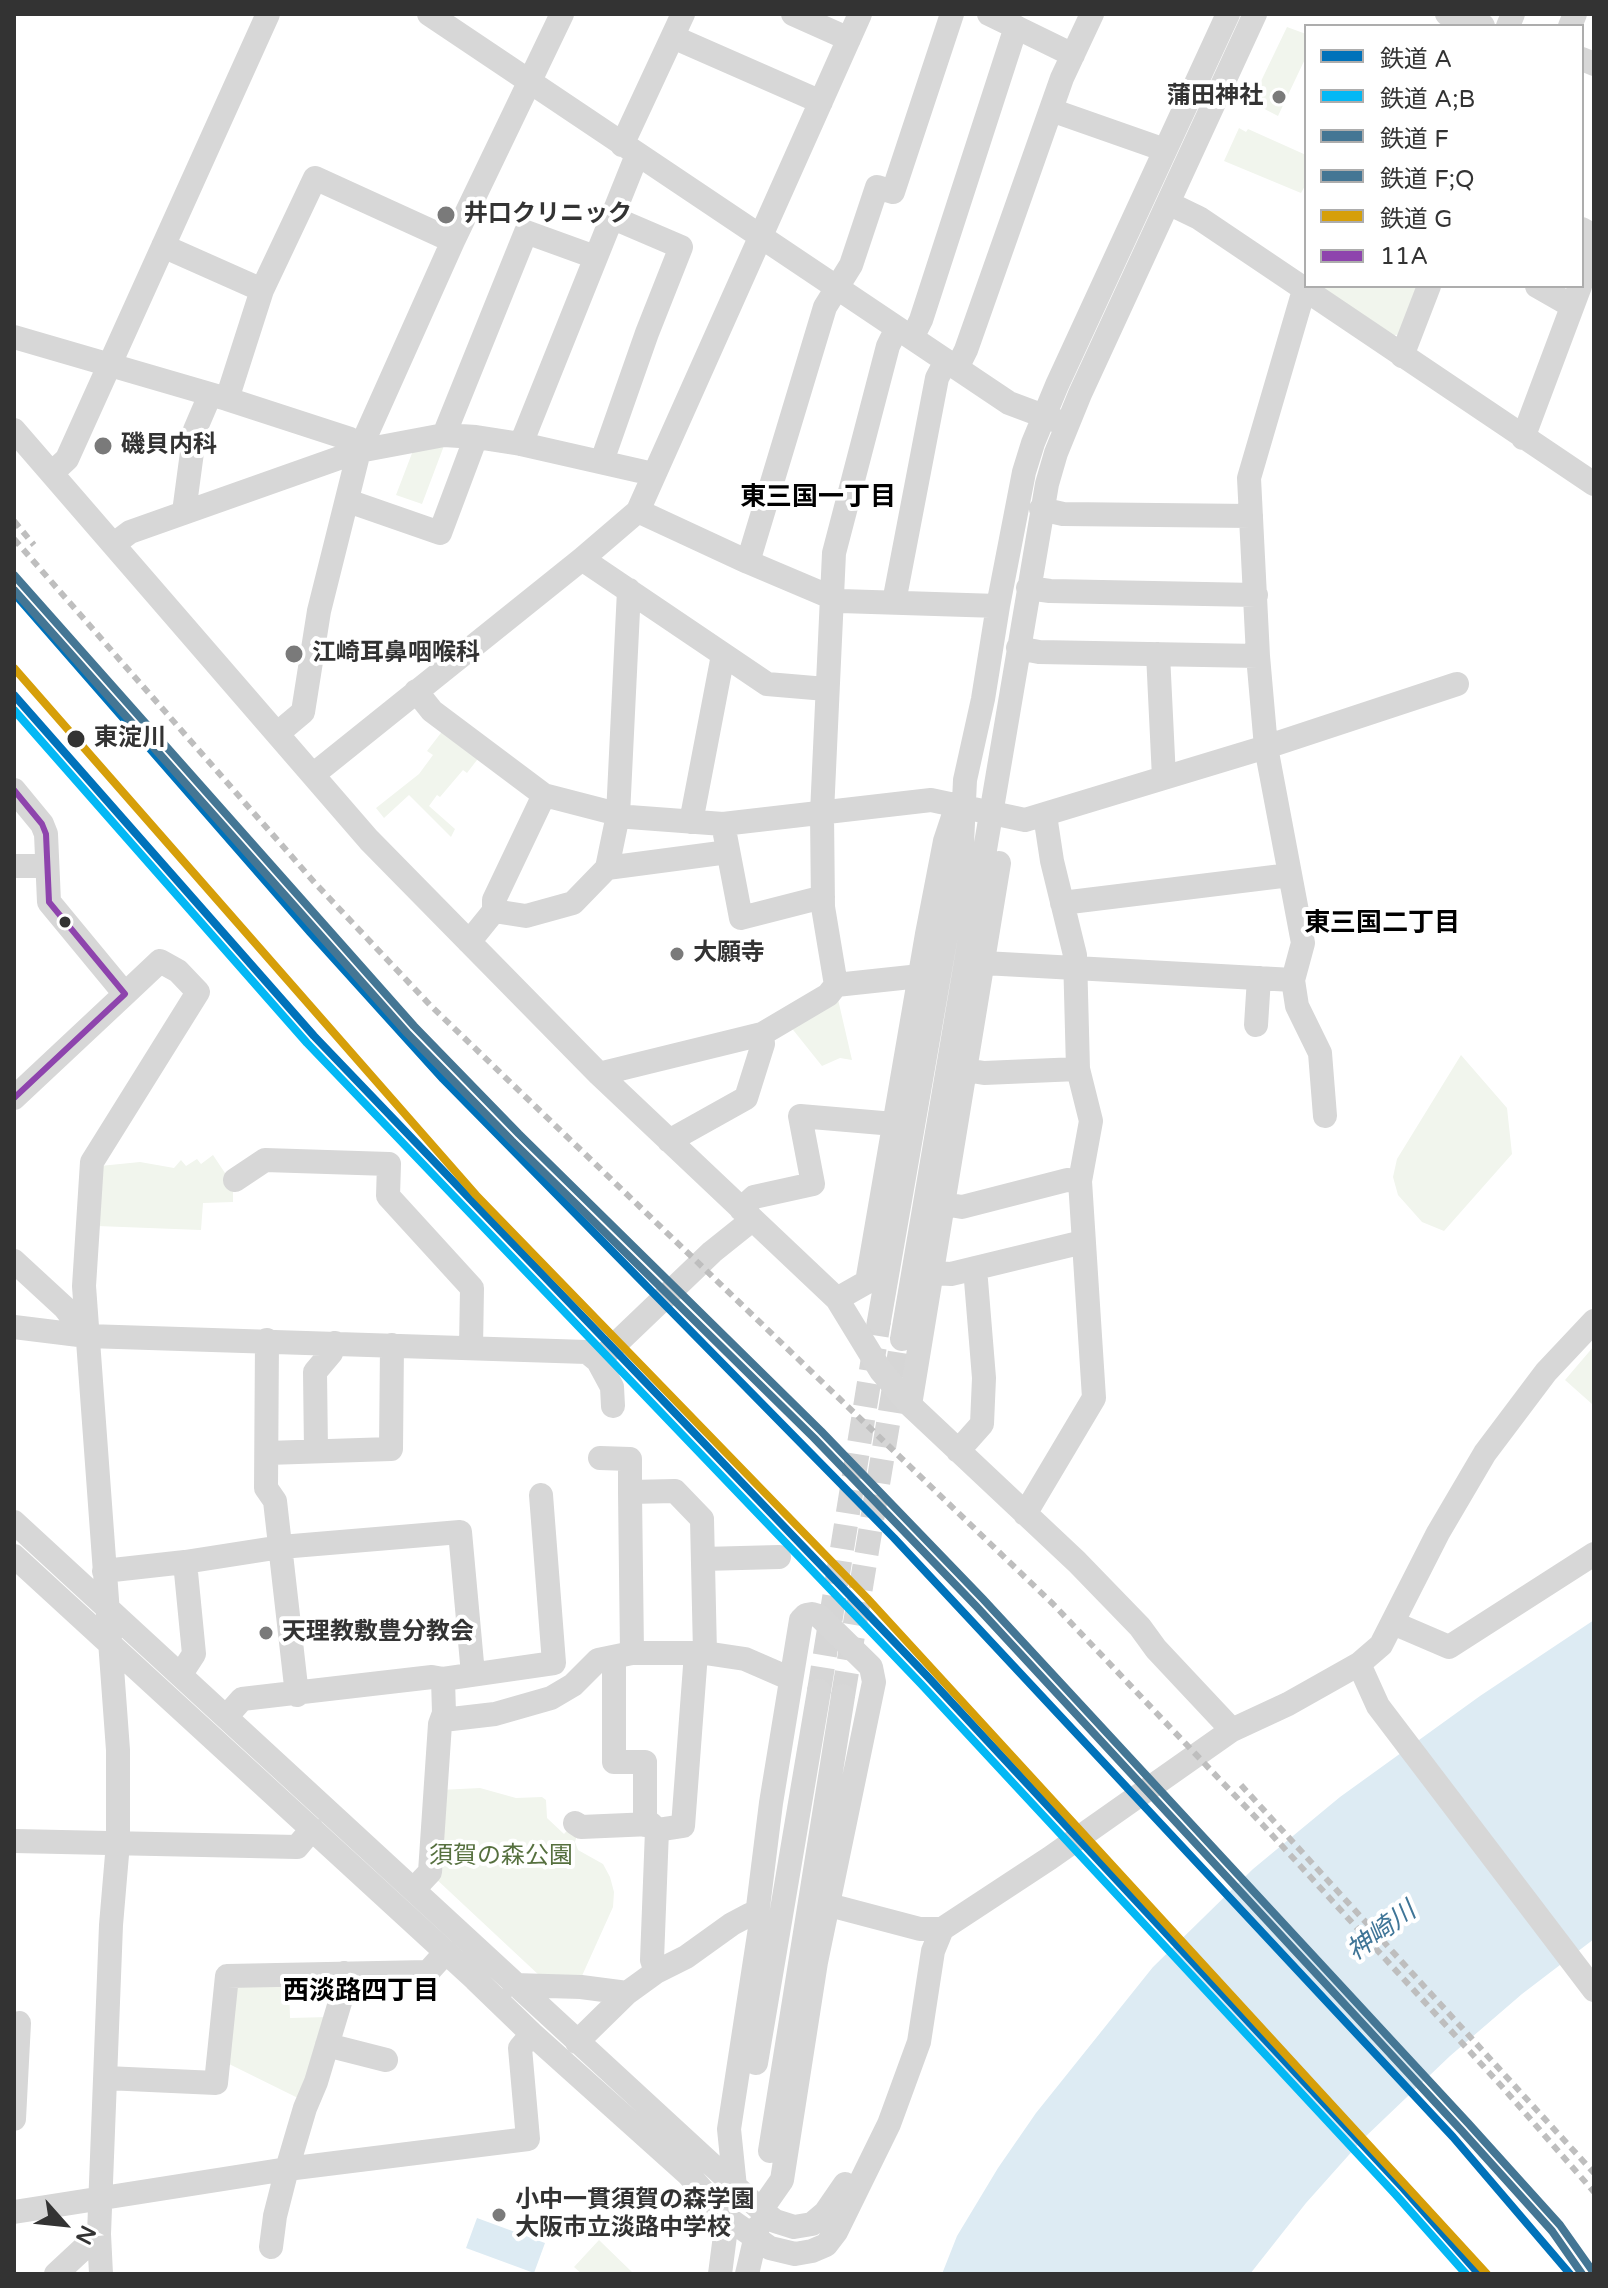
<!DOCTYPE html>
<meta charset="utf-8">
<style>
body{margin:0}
#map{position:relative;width:1608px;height:2288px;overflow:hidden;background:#fff;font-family:"Varela Round","Noto Sans JP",sans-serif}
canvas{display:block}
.frame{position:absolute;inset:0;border:16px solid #333;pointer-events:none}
.legend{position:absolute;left:1304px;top:24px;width:280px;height:264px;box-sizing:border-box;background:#fff;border:2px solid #adadad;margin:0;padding:10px 14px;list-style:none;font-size:24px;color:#333}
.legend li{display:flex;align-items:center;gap:16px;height:40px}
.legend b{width:40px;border:2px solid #adadad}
.north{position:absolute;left:24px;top:2184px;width:80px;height:80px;-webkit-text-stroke:6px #fff;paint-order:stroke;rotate:117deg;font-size:22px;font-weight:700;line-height:32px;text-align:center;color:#333}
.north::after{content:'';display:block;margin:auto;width:28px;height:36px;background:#333;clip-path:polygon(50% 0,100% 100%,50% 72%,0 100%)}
</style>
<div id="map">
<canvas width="1608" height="2288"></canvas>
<div class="frame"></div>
<ul class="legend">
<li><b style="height:10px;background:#0072ba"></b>鉄道 A</li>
<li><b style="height:10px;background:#03b8f5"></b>鉄道 A;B</li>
<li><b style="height:10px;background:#447694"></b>鉄道 F</li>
<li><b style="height:10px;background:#447694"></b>鉄道 F;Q</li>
<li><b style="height:10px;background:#d69f0a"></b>鉄道 G</li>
<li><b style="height:10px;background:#8e44ad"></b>11A</li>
</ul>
<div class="north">N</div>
</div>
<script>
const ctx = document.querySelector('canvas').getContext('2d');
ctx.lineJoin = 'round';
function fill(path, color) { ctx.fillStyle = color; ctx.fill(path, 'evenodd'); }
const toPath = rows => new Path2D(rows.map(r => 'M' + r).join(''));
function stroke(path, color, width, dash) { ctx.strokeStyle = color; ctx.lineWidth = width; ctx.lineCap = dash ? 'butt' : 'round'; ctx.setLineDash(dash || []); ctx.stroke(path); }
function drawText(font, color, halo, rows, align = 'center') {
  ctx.font = font + ' "Varela Round","Noto Sans JP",sans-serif'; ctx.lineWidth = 8; ctx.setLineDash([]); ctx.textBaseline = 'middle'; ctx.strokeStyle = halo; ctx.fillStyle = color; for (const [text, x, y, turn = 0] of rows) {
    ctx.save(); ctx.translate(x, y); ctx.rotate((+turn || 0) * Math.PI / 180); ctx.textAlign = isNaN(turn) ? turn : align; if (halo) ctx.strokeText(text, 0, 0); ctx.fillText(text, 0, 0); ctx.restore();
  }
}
const green = toPath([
 [1287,27,1306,34,1306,57,1278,116,1251,102],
 [1239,128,1246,132,1248,129,1306,155,1306,184,1301,193,1224,161],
 [1316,286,1420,286,1401,334,1390,336],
 [445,443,422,504,396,495,414,448],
 [444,729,480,756,467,773,463,770,440,797,437,795,429,806,455,829,451,837,409,795,384,818,376,808,419,774,433,755,427,751],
 [837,995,852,1060,840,1058,822,1066,790,1026],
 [1461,1055,1507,1108,1512,1154,1444,1231,1422,1222,1398,1195,1393,1177,1397,1159],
 [213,1155,233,1185,233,1202,203,1203,201,1230,97,1226,100,1166,140,1162,174,1168,181,1160,186,1166,197,1159,201,1164],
 [1594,1346,1594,1402,1592,1404,1565,1380],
 [480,1788,516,1798,542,1797,546,1800,547,1818,564,1834,572,1825,578,1832,575,1842,578,1850,603,1864,610,1877,614,1892,613,1907,581,1978,541,1977,434,1877,440,1790],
 [238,1983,289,1983,290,2018,329,2017,302,2100,225,2062],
 [599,2240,634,2274,582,2274,574,2267]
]);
const water = toPath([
 [1594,1620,1594,1939,1522,1994,1450,2056,1364,2138,1306,2203,1250,2274,942,2274,957,2236,998,2168,1036,2113,1153,1967,1253,1869,1340,1797,1480,1696],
 [477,2218,545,2243,534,2273,466,2248]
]);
const minorTunnel = toPath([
 [819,1691,879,1321],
 [843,1696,902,1339]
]);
const minor = toPath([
 [429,14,1009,403,1057,421],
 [793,14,849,39],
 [989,14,1073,55],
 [1447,14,1483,26],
 [1508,26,1513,14],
 [1570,26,1575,14],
 [673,37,821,102],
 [1582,59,1594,64],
 [1051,110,1165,150],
 [622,145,683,14],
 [1168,203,1199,218,1594,484],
 [1582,229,1594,236],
 [163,246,262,290],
 [1582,281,1594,249],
 [1537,286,1572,306],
 [1304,290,1249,478,1258,656,1266,747,1303,943,1293,980,1297,1006,1320,1053,1325,1116],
 [14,337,227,399,350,439,359,451],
 [912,338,921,320,1016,27],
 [1402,356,1429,286],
 [957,368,966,350,1062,78,1092,14],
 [227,399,262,290,315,178,453,241],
 [14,430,369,840,599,1074,837,1299,881,1371,910,1405,1077,1562,1140,1627,1156,1649,1232,1730],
 [444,435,526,232,595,257],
 [1523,438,1580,286],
 [521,444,637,155],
 [602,461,647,333,681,247,611,217],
 [52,473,67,459,268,14],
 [348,501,440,533,476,437],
 [1041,509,1063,514,1251,516],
 [638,511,748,562,840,601,998,606],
 [184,512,195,430,210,395],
 [114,544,130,532,359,451,444,435,476,437,521,444,653,474],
 [582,559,767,684,826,689],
 [748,562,825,307,851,265,877,187,893,192,952,14],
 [1028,588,1050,591,1256,595],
 [894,602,937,378,946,361],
 [1018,648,1039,652,1258,656],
 [1158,654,1164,778],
 [416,691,432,711,544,795,629,817,723,824,931,800,1025,820,1266,747,1457,684],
 [278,733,303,712,319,611,359,451,453,241,562,14],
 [314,774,582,559,638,511,860,14],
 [14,790,42,824,46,834,49,902,125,994,14,1098],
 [691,822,723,655],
 [723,824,741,918,823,897],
 [14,866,47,866],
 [607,868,728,852],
 [1062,903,1290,875],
 [494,911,526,916,573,903,607,868,618,815,629,590],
 [469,942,494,911,494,900,544,795],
 [984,963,1293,980],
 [836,985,823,907,822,813,834,553,888,346,897,328],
 [1256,1025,1259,978],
 [966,1070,984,1073,1078,1069],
 [599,1074,762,1034],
 [669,1141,746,1098,763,1044,762,1034,828,995,836,985,920,976],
 [235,1180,265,1160,389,1164,388,1196,472,1288,471,1348],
 [944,1204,962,1207,1067,1180,1080,1181],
 [741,1209,754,1197,813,1184,800,1116,894,1124],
 [14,1261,65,1308,87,1336],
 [933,1273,951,1274,1083,1242],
 [837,1299,867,1282,927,934,945,841,955,811],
 [879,1321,962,844,965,780,983,699,998,606,1024,472,1033,443,1057,385,1228,14],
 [14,1327,87,1336,587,1352,598,1361,612,1387,613,1406],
 [902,1339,1047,484,1056,453,1080,394,1255,14],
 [267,1340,266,1488,275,1501,297,1695],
 [598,1361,712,1252,752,1220],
 [910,1405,999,863],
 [316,1451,315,1372,331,1353,335,1343],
 [958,1451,982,1424,984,1378,975,1268],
 [267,1453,391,1449,392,1345],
 [600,1458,630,1459,630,1492,675,1491,702,1519,705,1653],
 [630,1492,632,1653],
 [1025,1514,1094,1398,1080,1181,1091,1121,1078,1069,1075,955,1052,861,1045,815],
 [14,1522,761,2210,775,2221,794,2227,812,2224,825,2213,845,2184],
 [14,1556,475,1979,532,2034,688,2174,726,2217,770,2248,795,2254,812,2251,826,2245,836,2232,889,2124,919,2042,933,1951,942,1929,1050,1858,1232,1730,1288,1704,1359,1664,1378,1706,1594,1990],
 [703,1559,779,1557],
 [104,1571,185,1562,281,1547,460,1532,473,1674],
 [1393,1623,1449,1647,1594,1554],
 [614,1658,614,1762,645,1762,645,1825],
 [1359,1664,1381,1645,1438,1533,1485,1453,1546,1372,1594,1321],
 [181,1674,194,1654,185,1562],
 [226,1717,242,1699,432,1677,443,1679,554,1663,541,1495],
 [443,1720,495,1714,551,1698,573,1685,598,1660,632,1653,705,1653,745,1659,791,1679],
 [575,1823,581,1827,651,1824,657,1830,683,1826,696,1653],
 [14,1841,297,1847,312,1829],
 [414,1889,430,1872,440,1724,444,1713,443,1679],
 [829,1905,920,1929,942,1929],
 [656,1972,652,1960,657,1830],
 [514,1985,581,1987,627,1993],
 [577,2042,627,1993,656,1972,686,1957,732,1924,749,1915,757,1915],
 [327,2045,386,2060],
 [756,2063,819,1691],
 [106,2078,216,2083,227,1976,428,1972,446,1952],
 [14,2119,19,2023],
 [770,2151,843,1696],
 [735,2187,729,2129,760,1928,757,1915,771,1803,801,1620,806,1615,812,1614,819,1616,871,1667,874,1682,816,1962,782,2180,761,2210],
 [14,2212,287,2169,528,2139,520,2048,532,2034],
 [271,2247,275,2216,287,2169,305,2108,316,2082,344,1989,344,1973],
 [56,2274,99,2234],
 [101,2274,99,2234,111,1925,118,1843,118,1750,84,1286,92,1162,198,992,178,971,160,961,125,994],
 [720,2274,729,2205],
 [747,2274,758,2227]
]);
const rail = toPath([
 [14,521,34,545],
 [14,539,315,883,430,1005,1053,1604,1262,1824,1505,2090,1594,2192],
 [1241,1785,1594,2173]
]);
const bus1 = toPath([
 [14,790,42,824,46,834,49,902,125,994,14,1098]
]);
const rail1 = toPath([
 [14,593,310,932,443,1079,894,1538,1453,2137,1570,2274],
 [14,695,314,1036,928,1677,1403,2188,1479,2274]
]);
const rail2 = toPath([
 [14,710,307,1043,921,1684,1396,2195,1466,2274]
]);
const rail3 = toPath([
 [14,575,414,1026,519,1134,821,1431,983,1599,1468,2123,1560,2225,1594,2273]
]);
const rail4 = toPath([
 [14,590,407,1033,512,1141,814,1438,976,1606,1461,2130,1552,2231,1582,2274]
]);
const rail5 = toPath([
 [14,668,476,1195,867,1598,1487,2274]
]);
const markers = [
 [1279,97,8,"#7a7a7a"],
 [446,215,10,"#7a7a7a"],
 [103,446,10,"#7a7a7a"],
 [294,654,10,"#7a7a7a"],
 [76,739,10,"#333"],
 [65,922,7,"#333"],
 [677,954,8,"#7a7a7a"],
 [266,1633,8,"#7a7a7a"],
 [499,2215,8,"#7a7a7a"]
];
const poiNames = [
 ["蒲田神社",1263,97,"right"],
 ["井口クリニック",464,215],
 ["磯貝内科",121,446],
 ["江崎耳鼻咽喉科",312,654],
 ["大願寺",693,954],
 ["天理教敷豊分教会",282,1633],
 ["小中一貫須賀の森学園",515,2201],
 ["大阪市立淡路中学校",515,2229]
];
const stopNames = [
 ["東淀川",94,739]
];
const parkNames = [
 ["須賀の森公園",501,1857]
];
const neighbourhoodNames = [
 ["東三国一丁目",818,498],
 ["東三国二丁目",1382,924],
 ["西淡路四丁目",361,1992]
];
const waterNames = [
 ["神崎川",1382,1932,-37]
];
fill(green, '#f1f5ed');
fill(water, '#ddebf3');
stroke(minorTunnel, '#d6d6d6', 24, [24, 12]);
stroke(minor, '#d7d7d7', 24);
stroke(rail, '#bebebe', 6, [8, 6]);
stroke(bus1, '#8e44ad', 6);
stroke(rail1, '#0072ba', 8);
stroke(rail2, '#03b8f5', 8);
stroke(rail3, '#447694', 8);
stroke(rail4, '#447694', 8);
stroke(rail5, '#d69f0a', 8);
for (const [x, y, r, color] of markers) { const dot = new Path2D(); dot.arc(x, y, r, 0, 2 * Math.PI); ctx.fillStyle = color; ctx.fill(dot); stroke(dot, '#fff', 3); }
drawText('bold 24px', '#333', '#fff', poiNames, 'left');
drawText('bold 24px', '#333', '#fff', stopNames, 'left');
drawText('24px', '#56703f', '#fff', parkNames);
drawText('bold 26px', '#000', '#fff', neighbourhoodNames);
drawText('italic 26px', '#3f7597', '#fff', waterNames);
</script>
